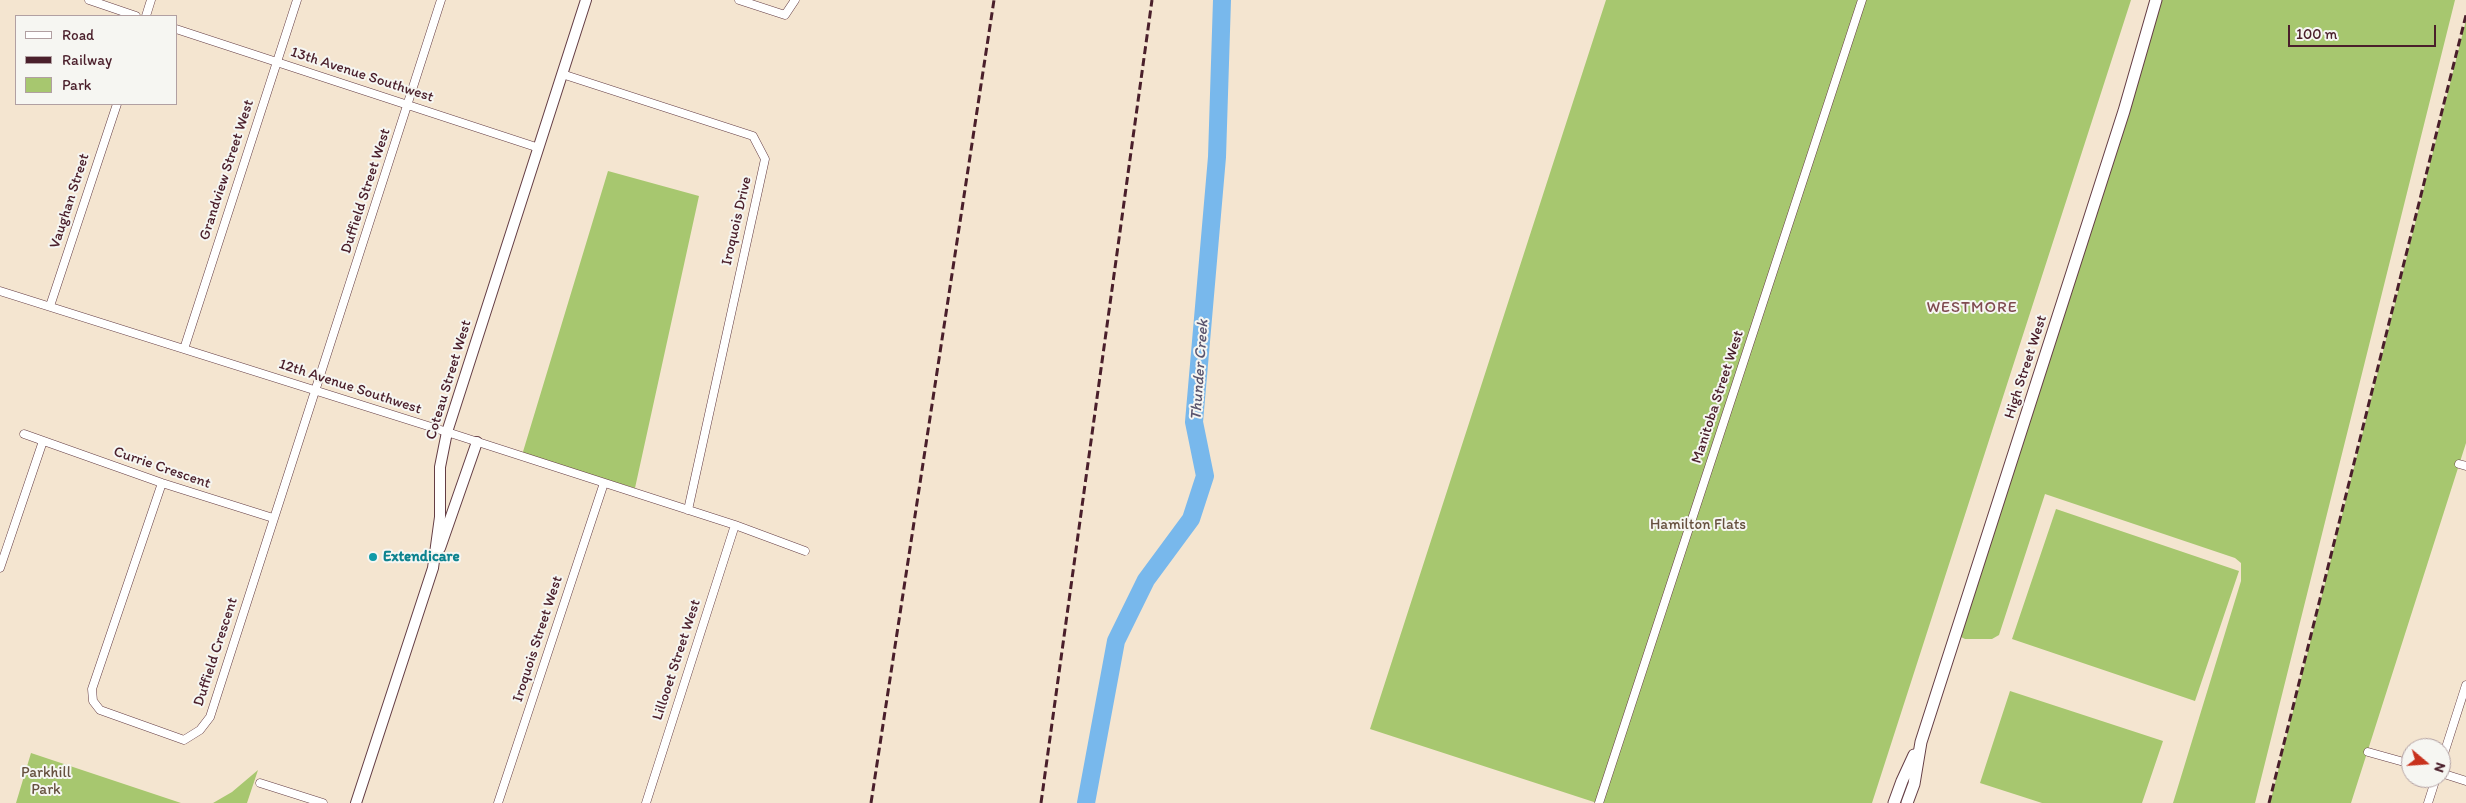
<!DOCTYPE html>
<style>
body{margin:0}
#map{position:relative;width:2466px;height:803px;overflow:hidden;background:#f4e5d0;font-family:Itim,sans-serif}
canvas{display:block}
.legend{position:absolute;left:15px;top:15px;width:162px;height:90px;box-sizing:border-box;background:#f6f6f2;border:1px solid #b1a0a2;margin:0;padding:6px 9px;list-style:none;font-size:15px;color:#4a1f2b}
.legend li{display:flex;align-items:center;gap:10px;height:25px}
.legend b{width:25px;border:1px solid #b1a0a2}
.north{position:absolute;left:2401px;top:738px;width:50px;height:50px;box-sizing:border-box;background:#f6f6f2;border:1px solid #b1a0a2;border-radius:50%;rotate:108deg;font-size:14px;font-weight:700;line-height:20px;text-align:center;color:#4a1f2b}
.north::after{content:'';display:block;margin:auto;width:18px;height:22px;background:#c8321e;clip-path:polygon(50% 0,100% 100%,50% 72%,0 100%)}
.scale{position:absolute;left:2288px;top:25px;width:148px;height:22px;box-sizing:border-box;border:2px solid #4a1f2b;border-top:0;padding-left:6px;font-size:15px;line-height:18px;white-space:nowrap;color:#4a1f2b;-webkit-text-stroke:4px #f6f6f2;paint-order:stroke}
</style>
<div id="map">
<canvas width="2466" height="803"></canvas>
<ul class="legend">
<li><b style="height:6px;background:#fff"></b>Road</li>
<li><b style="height:6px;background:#4a1f2b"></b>Railway</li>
<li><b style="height:14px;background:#a7c76f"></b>Park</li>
</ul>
<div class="north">N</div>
<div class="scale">100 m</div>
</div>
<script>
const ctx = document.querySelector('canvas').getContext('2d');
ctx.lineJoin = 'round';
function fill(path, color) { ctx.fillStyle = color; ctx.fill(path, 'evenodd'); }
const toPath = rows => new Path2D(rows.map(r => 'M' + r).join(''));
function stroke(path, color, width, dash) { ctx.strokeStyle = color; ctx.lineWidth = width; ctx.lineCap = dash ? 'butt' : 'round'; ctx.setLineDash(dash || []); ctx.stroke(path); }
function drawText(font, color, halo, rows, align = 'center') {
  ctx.font = font + ' Itim,sans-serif'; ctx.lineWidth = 4; ctx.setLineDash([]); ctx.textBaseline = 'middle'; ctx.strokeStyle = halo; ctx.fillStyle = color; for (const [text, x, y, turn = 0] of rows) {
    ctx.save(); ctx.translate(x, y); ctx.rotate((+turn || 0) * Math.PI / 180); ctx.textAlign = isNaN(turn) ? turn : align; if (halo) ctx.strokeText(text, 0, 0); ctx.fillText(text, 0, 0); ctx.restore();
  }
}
const green = toPath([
 [1606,0,2131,0,1872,803,1597,803,1370,729],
 [2157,0,2455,0,2255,803,2173,803,2241,581,2241,563,2235,558,2045,494,1999,635,1992,639,1965,639,1961,637],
 [2466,20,2466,443,2351,803,2270,803],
 [608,171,699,196,635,488,522,455],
 [2056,509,2239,571,2195,701,2012,639],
 [2010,691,2163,741,2142,803,2042,803,1980,783],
 [31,753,181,803,16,803],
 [258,770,247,803,213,803,232,792]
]);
const river = toPath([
 [1086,803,1116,641,1146,580,1191,519,1205,476,1194,422,1217,157,1222,0]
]);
const minor = toPath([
 [89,0,136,16],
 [739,0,785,15,795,0],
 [146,16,151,0],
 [176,29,539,148],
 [562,74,753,136,765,159,688,510],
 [0,291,447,432,735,525,805,551],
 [50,306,117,104],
 [184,349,297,0],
 [24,434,162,483,273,518],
 [2459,464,2466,466],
 [162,483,92,689,93,701,100,710,184,740,200,730,210,717,441,0],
 [0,568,43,441],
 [2368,752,2411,764],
 [2441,763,2466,685],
 [2441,773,2466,781],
 [260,783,323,803],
 [498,803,604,483],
 [646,803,735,525],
 [1599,803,1862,0],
 [2428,803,2436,778]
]);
const tertiary = toPath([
 [440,548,477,442],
 [356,803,433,568,440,517,440,467,447,432,586,0]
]);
const secondary = toPath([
 [1894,803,1902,781,1914,755],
 [1907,803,1914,784,1921,742,2124,111,2156,0]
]);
const rail = toPath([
 [871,803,994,0],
 [1041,803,1152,0],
 [2269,803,2466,15]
]);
const markers = [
 [373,557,5,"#0f9aa8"]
];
const streetNames = [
 ["13th Avenue Southwest",362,75,18],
 ["Grandview Street West",227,170,-72],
 ["Duffield Street West",366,191,-72],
 ["Vaughan Street",70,201,-72],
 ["Iroquois Drive",737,221,-77],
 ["High Street West",2026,367,-72],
 ["Coteau Street West",449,380,-73],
 ["12th Avenue Southwest",350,387,18],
 ["Manitoba Street West",1718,397,-72],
 ["Currie Crescent",162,468,19],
 ["Iroquois Street West",538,639,-72],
 ["Duffield Crescent",216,652,-72],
 ["Lillooet Street West",677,660,-72]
];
const parkNames = [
 ["Hamilton Flats",1698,525],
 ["Parkhill",46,773],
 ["Park",46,790]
];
const cultureNames = [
 ["Extendicare",383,557]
];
const neighbourhoodNames = [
 ["WESTMORE",1972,308]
];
const waterNames = [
 ["Thunder Creek",1200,370,-86]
];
fill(green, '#a7c76f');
stroke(river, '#78b8ec', 18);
stroke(minor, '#643d44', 9);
stroke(tertiary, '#643d44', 12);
stroke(secondary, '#643d44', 13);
stroke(minor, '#fff', 8);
stroke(tertiary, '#fff', 10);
stroke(secondary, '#fff', 11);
stroke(rail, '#4a1f2b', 3, [8, 4]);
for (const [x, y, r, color] of markers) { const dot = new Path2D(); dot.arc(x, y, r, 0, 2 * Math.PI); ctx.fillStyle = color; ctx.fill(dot); stroke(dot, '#f6f6f2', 2); }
drawText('15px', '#4a1f2b', '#f6f6f2', streetNames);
drawText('15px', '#66513f', '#f6f6f2', parkNames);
drawText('bold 15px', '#0d838f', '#f6f6f2', cultureNames, 'left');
ctx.letterSpacing = '1px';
drawText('16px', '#7f4b50', '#f6f6f2', neighbourhoodNames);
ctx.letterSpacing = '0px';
drawText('italic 16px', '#5a556f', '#f6f6f2', waterNames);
</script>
